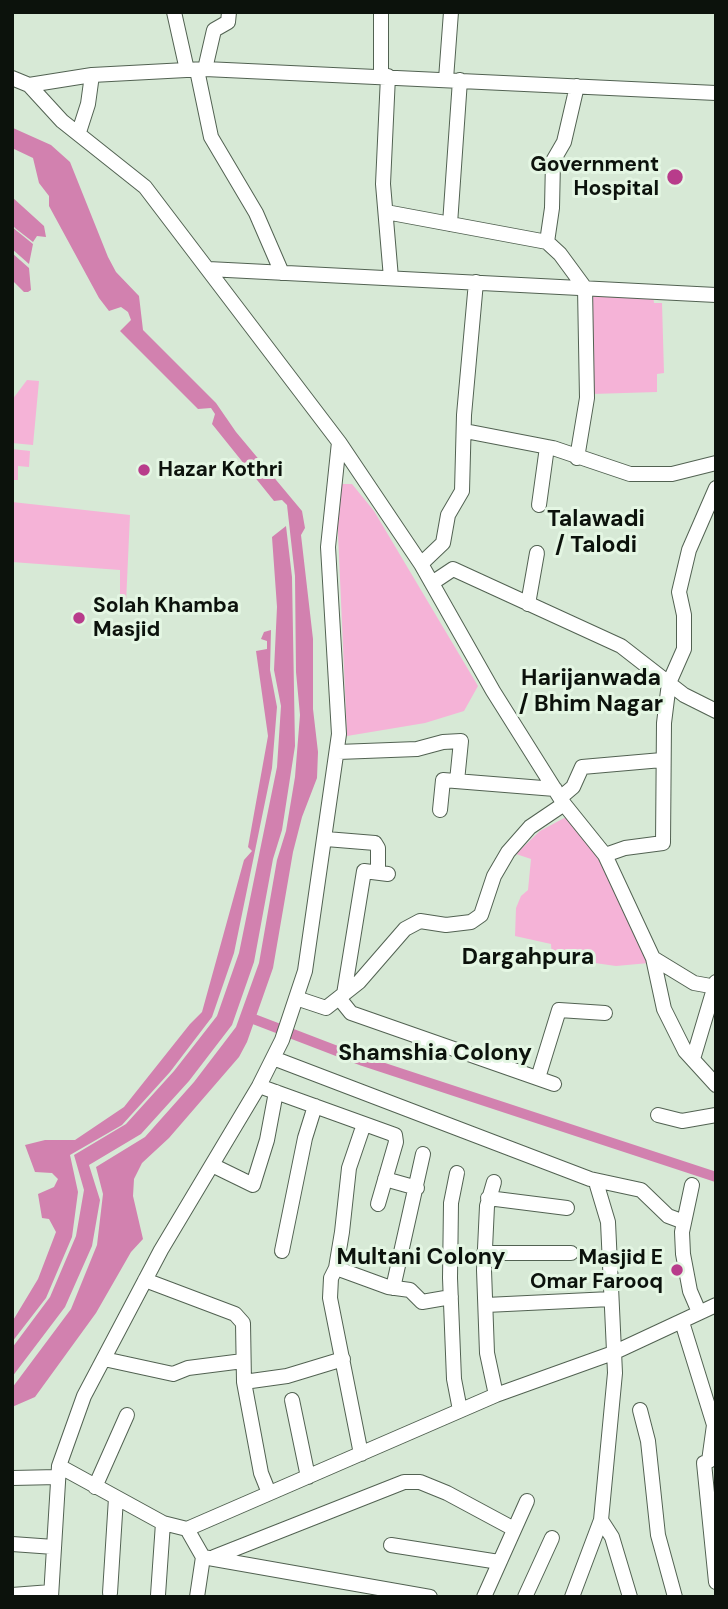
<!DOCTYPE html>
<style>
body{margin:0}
#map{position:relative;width:728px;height:1609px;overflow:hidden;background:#d7e9d6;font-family:"DM Sans",sans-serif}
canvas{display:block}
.frame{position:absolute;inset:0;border:14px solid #0c120c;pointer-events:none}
</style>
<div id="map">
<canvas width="728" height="1609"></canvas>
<div class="frame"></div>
</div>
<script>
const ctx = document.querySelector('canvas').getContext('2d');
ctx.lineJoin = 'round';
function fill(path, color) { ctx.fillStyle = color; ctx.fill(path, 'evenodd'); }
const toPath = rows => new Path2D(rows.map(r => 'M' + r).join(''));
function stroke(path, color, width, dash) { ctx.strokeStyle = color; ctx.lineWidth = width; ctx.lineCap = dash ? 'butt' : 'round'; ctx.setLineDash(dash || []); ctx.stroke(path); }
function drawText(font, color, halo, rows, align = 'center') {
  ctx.font = font + ' "DM Sans",sans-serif'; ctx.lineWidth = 6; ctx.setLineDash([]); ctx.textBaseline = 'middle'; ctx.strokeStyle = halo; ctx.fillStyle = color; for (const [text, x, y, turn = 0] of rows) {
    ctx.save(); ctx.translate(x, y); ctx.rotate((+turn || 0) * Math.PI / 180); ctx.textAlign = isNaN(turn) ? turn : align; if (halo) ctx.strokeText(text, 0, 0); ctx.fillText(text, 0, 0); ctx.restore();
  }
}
const green = toPath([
 [591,295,653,295,654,303,662,303,664,373,657,374,657,392,592,394],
 [27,380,39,381,33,445,12,443,12,400],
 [12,449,30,451,29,467,18,466,18,480,12,480],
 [342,484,352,484,374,511,478,686,464,711,425,723,347,736,337,511],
 [12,502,130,515,126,603,120,602,120,570,12,562],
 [566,817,591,848,616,887,649,963,616,966,552,957,551,944,515,936,516,908,521,896,528,890,531,859,516,854,540,831]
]);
const water = toPath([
 [13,128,51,145,70,162,108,257,116,272,139,296,143,330,216,403,236,432,302,511,305,528,301,535,313,639,313,709,318,752,317,778,302,817,293,852,273,968,247,1042,239,1057,169,1138,142,1163,134,1179,133,1196,143,1239,131,1252,96,1313,35,1397,12,1407,12,1388,71,1309,97,1245,103,1194,96,1167,145,1137,194,1082,236,1027,259,963,277,860,286,831,295,777,300,715,296,672,295,576,287,505,282,500,274,501,212,424,215,414,211,408,198,409,120,331,131,320,128,312,121,307,109,311,99,298,49,206,49,196,39,183,33,158,12,148],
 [12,197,44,226,46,237,37,236,33,242,15,228,12,224],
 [12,227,33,244,29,264,12,249],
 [12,253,29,268,31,290,28,292,24,292,12,280],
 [286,526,292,577,295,746,282,830,273,859,254,962,232,1025,189,1081,141,1134,89,1165,100,1200,92,1246,65,1307,12,1377,12,1348,50,1297,76,1236,84,1190,74,1155,126,1124,174,1071,217,1016,239,953,277,767,281,706,274,670,277,607,272,537],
 [271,630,270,670,277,707,272,768,234,953,212,1017,170,1072,122,1125,70,1155,78,1192,72,1237,46,1298,12,1342,12,1322,38,1279,56,1232,49,1219,42,1218,38,1194,54,1187,58,1179,52,1173,35,1172,25,1145,45,1140,75,1140,124,1107,190,1024,202,1012,244,860,252,851,248,847,268,736,256,651,267,649,267,641,261,639,264,632]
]);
const canal = toPath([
 [251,1018,363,1061,716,1177]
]);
const minor = toPath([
 [174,12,187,70],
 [381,12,381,75],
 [205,69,214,30,228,22,229,12],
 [197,70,211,137,256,213,282,273],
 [388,76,383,184,391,278],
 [12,78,29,85,62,121,145,187,339,442,421,564,493,691,564,804,605,855,653,958,664,1009,685,1051,716,1085],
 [446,79,451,12],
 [29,85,92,75,205,69,716,93],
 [79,132,88,104,92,75],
 [386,212,547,242,552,208,553,161,564,142,577,86],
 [450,224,460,80],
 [547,242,560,254,585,288,587,398,577,458],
 [208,269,716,295],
 [465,431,553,448,630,474,672,474,716,463],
 [539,505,547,447],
 [421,564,443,543,448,515,462,491,464,415,476,282],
 [432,583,453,569,621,646,684,695,716,711],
 [528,604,537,553],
 [338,752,417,749,443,742,461,741,457,781],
 [560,798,573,787,582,767,662,760],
 [440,810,443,780,555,789],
 [326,839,375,843,378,848,378,872],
 [605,855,625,848,663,843,664,723,669,683,684,649,684,615,679,592,689,550,716,488],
 [653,958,694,983,716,987],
 [344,994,364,871,388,874],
 [296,998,326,1008,359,982,405,929,420,921,446,925,471,922,481,915,494,876,508,852,530,827,564,804],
 [339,998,351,1013,554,1084],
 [273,1058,590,1179,641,1190,668,1216,684,1222],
 [693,1059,716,982],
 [538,1078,559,1010,605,1013],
 [259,1086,395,1135,396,1142,378,1204],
 [658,1115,682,1121,716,1115],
 [212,1165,253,1185,267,1140,276,1092],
 [457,1173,451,1203,450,1278,454,1379,460,1410],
 [385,1179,417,1188],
 [494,1182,487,1206,484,1270,487,1353,496,1395],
 [692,1185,682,1232,683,1254,690,1291,699,1312],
 [488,1198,567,1208],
 [282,1251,305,1138,315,1106],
 [484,1253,571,1253],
 [336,1268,388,1287,410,1290,422,1302,451,1297],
 [145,1280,235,1314,243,1323,244,1382,261,1473,269,1493],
 [393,1288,423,1154],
 [486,1305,611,1299],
 [682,1322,714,1425,709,1461,704,1463,716,1582],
 [104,1359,173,1374,188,1368,243,1361],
 [244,1382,287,1376,343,1359],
 [292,1400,308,1477],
 [640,1410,648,1441,658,1535,675,1597],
 [361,1454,330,1298,331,1278,336,1268,342,1232,349,1168,364,1124],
 [59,1466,163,1523,187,1529,496,1395,613,1353,716,1305],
 [12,1478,58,1477],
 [95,1487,127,1415],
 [601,1520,612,1537,630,1597],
 [187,1529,203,1557,430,1597],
 [12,1544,54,1547],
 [391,1545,499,1562],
 [214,1557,404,1482,420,1482,447,1493,514,1529],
 [110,1593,116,1498],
 [12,1595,51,1592],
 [158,1595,163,1523],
 [51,1597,59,1466,84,1396,161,1250,259,1086,282,1040,305,971,339,734,328,547,339,442],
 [197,1597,203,1557],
 [484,1597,527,1501],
 [525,1597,552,1538],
 [572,1597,601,1520,615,1373,608,1222,596,1182]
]);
const markers = [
 [675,177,9,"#b83c8b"],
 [144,470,7,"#b83c8b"],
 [79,618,7,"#b83c8b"],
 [677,1270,7,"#b83c8b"]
];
const poiNames = [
 ["Government",659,165],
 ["Hospital",659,189],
 ["Hazar Kothri",158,470,"left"],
 ["Solah Khamba",93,606,"left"],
 ["Masjid",93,630,"left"],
 ["Masjid E",663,1258],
 ["Omar Farooq",663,1282]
];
const neighbourhoodNames = [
 ["Talawadi",596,520],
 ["/ Talodi",596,546],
 ["Harijanwada",591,679],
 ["/ Bhim Nagar",591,705],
 ["Dargahpura",528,958],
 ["Shamshia Colony",435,1054],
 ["Multani Colony",421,1258]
];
fill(green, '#f5b3d7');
fill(water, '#d281af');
stroke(canal, '#d281af', 10);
stroke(minor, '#526252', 16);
stroke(minor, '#fff', 14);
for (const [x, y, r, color] of markers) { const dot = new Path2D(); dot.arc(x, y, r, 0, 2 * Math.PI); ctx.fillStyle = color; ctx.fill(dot); stroke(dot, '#e4f6e3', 2.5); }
drawText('bold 21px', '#0c120c', '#e4f6e3', poiNames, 'right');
drawText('bold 23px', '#0c120c', '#e4f6e3', neighbourhoodNames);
</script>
